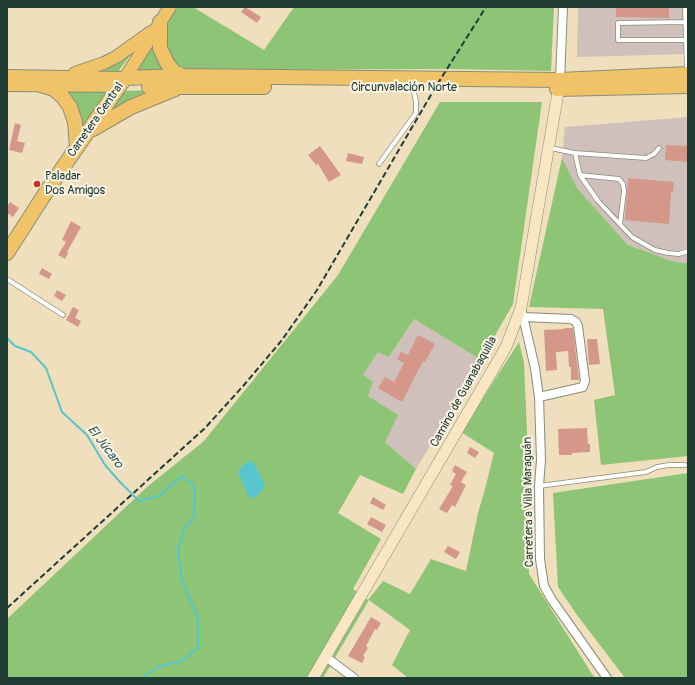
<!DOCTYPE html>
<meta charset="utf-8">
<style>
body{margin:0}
#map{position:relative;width:695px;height:685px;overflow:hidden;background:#efdfbd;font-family:Pangolin,sans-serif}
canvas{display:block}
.frame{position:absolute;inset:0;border:8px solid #1f3d34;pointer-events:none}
</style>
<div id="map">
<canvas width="695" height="685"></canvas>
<div class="frame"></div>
</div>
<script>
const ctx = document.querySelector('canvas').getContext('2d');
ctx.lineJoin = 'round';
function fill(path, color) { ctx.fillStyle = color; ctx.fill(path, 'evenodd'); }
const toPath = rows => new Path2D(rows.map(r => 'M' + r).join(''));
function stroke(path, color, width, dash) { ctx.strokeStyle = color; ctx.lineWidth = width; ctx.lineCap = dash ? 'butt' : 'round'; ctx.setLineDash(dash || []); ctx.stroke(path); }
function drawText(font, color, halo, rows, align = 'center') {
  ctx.font = font + ' Pangolin,sans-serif'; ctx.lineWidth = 4; ctx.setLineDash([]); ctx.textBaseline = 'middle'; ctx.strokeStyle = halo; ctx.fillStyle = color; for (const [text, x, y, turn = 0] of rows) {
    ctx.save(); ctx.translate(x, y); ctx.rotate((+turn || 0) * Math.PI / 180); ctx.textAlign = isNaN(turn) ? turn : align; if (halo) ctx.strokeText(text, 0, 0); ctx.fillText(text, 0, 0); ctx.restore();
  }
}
const industrial = toPath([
 [578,7,688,7,688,54,577,57],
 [688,117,688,263,675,262,628,245,577,188,562,158,565,127],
 [414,319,481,360,416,469,385,442,368,396,363,375,378,351,389,357]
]);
const green = toPath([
 [178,7,193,7,264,50,294,7,554,7,551,71,450,69,188,70,174,64,164,46,165,24],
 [155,38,168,73,135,71],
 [132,53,118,72,92,70,113,63],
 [62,89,108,90,82,129],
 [151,90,132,98,104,116,122,91],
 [440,102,542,102,513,304,481,360,414,319,389,357,378,352,363,375,373,382,368,396,398,415,385,442,416,469,403,494,360,475,338,513,381,539,353,589,368,600,383,581,410,594,431,559,466,571,478,513,485,489,494,453,461,432,519,342,524,363,528,456,529,574,592,674,596,678,408,678,392,665,410,630,369,600,323,678,7,678,7,619,147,487,204,441,338,275],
 [562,158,577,188,628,245,675,262,688,263,688,456,601,465,594,400,615,395,603,309,529,307],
 [688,473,688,678,625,678,577,615,558,587,553,493]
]);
const water = toPath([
 [250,461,254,463,264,483,264,489,257,496,250,499,238,473,242,466]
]);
const stream = toPath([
 [7,338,15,346,31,352,46,368,62,412,87,435,105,465,120,482,139,501,159,496,182,476,195,487,194,518,185,528,178,550,182,581,198,618,198,648,182,661,158,667,141,678]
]);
const building = toPath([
 [245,7,261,17,257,23,241,12],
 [616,7,669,7,669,18,616,17],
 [15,123,21,125,17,141,25,143,22,153,9,150],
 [666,145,688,146,688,162,665,160],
 [320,146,341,175,329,182,318,164,316,165,308,155],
 [348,153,364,157,362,164,346,161],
 [628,178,674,182,673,192,671,192,669,224,625,220],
 [10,202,19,208,13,217,7,213,7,207],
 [71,221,81,227,67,252,68,253,65,259,58,255,66,242,62,240],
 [42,268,52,274,49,279,39,274],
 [57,290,66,295,62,301,54,296],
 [73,307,79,310,75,318,81,321,78,327,66,320],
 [564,328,573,328,579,380,571,380,571,367,569,367,568,351,556,352,557,370,546,371,544,330,564,329],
 [418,335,435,344,425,362,423,361,402,402,378,388,385,377,394,382,404,363,397,359,401,352,408,355],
 [587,339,597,339,600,364,589,365],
 [587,428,588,444,590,444,590,452,572,453,572,455,559,455,558,429],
 [470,447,479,452,475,458,467,453],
 [455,465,467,472,461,482,466,485,455,507,452,505,447,513,439,509,453,486,450,485,456,474,452,471],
 [373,497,386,505,383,510,370,503],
 [371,517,386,525,382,532,367,524],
 [448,546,460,552,456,559,444,552],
 [371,617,381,623,377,630,375,629,366,646,368,648,363,656,365,657,362,663,348,656]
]);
const lane = toPath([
 [685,7,687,72],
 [686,22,618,23,618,40,686,40],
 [550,148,575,153,646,158,654,154,659,148],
 [575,153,580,175,598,201,632,237,655,250,668,253,679,254,688,251],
 [379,164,416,113,416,101,413,88],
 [580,175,619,179,623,184,624,191,620,224],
 [7,279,63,315],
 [539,486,646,472,657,467,669,465,685,465]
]);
const street = toPath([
 [560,80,563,7],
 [521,308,535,368,539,397,541,460,539,486,540,559,544,586,552,600,607,678],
 [523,317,571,319,576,322,578,326,585,381,583,387,539,397],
 [326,657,354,678]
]);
const secondary = toPath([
 [313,678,506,347,521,308,560,81]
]);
const primary = toPath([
 [75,73,104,63,116,57,151,32],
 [7,76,125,78,170,7],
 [7,85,120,86]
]);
const highway = toPath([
 [160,22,160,48,167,63,174,72,183,76],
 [41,85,54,89,63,97,70,107,75,122,77,147],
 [149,87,264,87],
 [557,89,688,86],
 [93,129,131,107,175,89],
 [7,253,48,189,125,78,183,76,560,80,688,74]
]);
const rail = toPath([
 [7,608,205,428,244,385,282,340,317,290,435,88,486,7]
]);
const markers = [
 [37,184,4,"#c8321e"]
];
const streetNames = [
 ["Circunvalación Norte",404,88],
 ["Carretera Central",96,120,-55],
 ["Camino de Guanabaquilla",464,392,-61],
 ["Carretera a Villa Maraguán",529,502,-91]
];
const poiNames = [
 ["Paladar",45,177],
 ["Dos Amigos",45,191]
];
const waterNames = [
 ["El Júcaro",105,447,53]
];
fill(industrial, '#d0c0bc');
fill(green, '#8ec476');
fill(water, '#57c5cd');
stroke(stream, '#57c5cd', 2);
fill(building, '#d5978a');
stroke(lane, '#878e78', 5.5);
stroke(street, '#878e78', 10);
stroke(secondary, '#878e78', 12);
stroke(primary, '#878e78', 14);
stroke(highway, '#878e78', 16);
stroke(lane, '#fff', 4);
stroke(street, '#fff', 8);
stroke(secondary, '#f9e7c3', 11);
stroke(primary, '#f1c369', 12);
stroke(highway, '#f1c369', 14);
stroke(rail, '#1f3d34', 2, [6, 3]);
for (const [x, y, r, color] of markers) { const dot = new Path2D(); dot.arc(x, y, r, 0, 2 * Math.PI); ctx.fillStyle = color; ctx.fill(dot); stroke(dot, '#fcf5e5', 1.5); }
drawText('12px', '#1f3d34', '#fcf5e5', streetNames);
drawText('12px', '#1f3d34', '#fcf5e5', poiNames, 'left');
drawText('italic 13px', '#2d5f5a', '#fcf5e5', waterNames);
</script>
